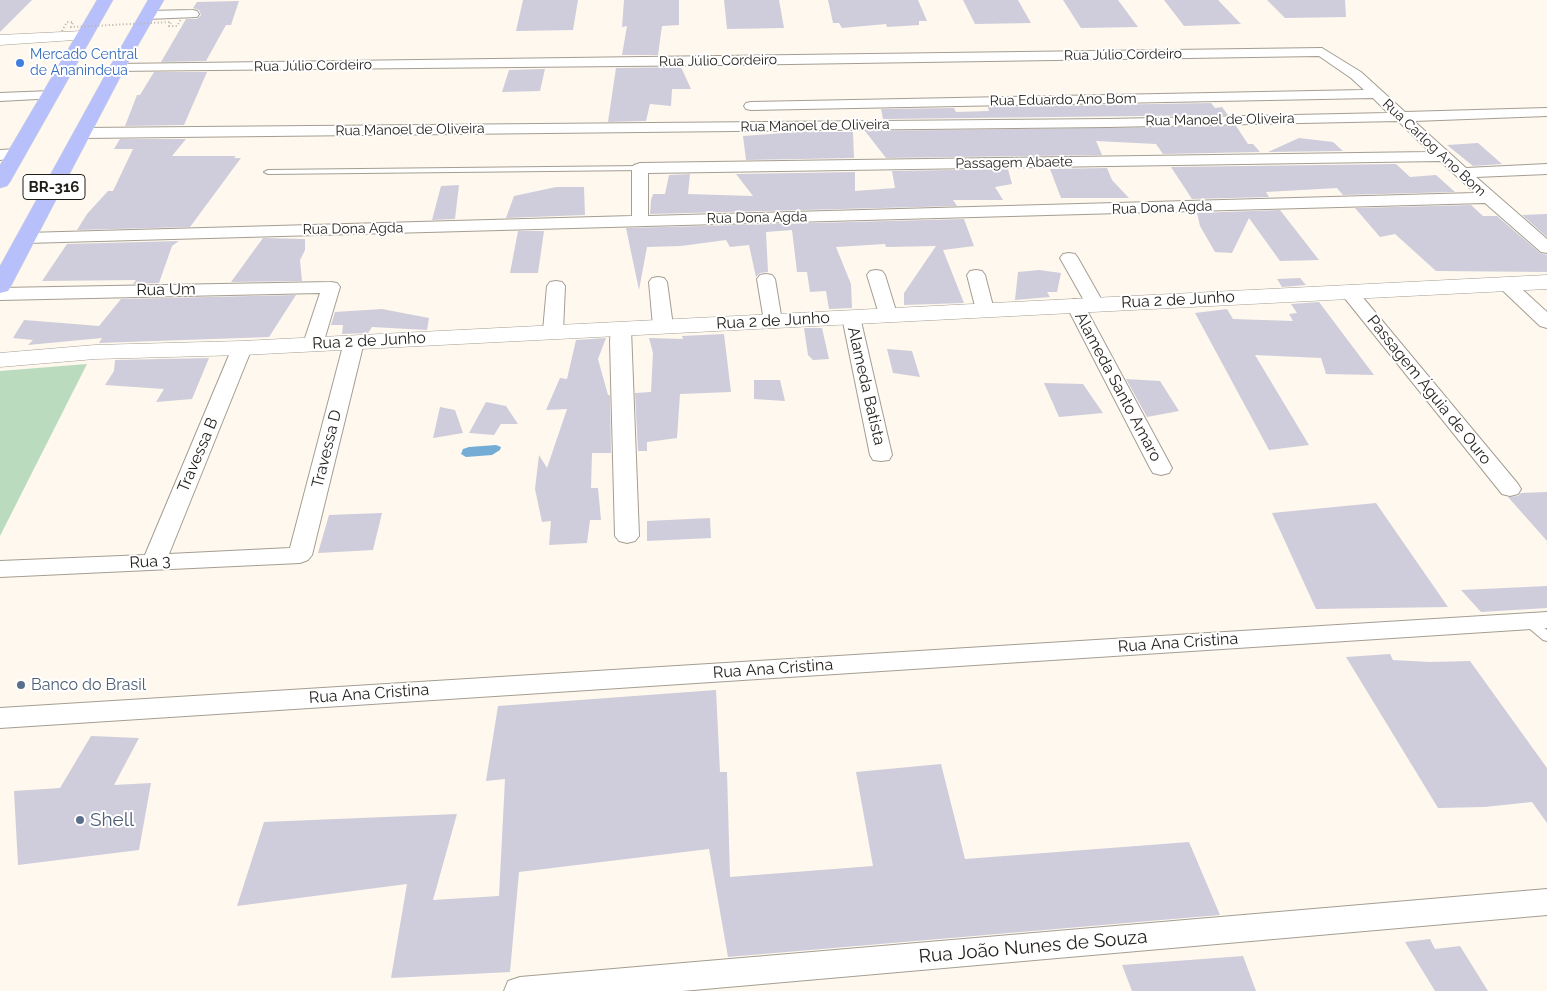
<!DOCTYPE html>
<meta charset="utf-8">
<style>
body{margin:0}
canvas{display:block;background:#fef8ee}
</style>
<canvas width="1547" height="991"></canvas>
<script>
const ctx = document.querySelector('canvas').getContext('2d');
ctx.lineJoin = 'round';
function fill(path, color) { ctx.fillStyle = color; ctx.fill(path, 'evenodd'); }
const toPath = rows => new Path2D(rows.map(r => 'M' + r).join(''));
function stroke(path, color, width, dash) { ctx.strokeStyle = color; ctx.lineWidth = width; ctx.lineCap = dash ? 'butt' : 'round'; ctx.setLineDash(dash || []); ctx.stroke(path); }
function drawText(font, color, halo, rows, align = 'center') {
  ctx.font = font + ' Raleway,sans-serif'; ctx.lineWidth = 4; ctx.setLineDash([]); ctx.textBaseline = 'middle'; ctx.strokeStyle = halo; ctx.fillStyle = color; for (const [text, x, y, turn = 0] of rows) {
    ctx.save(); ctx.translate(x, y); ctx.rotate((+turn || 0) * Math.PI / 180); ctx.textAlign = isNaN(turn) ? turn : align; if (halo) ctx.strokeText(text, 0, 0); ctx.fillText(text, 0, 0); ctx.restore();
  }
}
const green = toPath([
 [87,364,0,536,0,371]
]);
const water = toPath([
 [496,445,501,447,500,450,492,455,466,457,461,454,463,449,469,447]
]);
const building = toPath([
 [0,0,32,0,0,32],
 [523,0,578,0,573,30,516,31],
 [624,0,679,0,679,25,662,26,658,55,622,55,627,26,622,27],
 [724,0,779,0,784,28,727,29],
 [828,0,918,0,927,21,919,21,919,25,887,27,886,24,842,28,839,23,833,23],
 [963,0,1018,0,1031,23,975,24],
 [1063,0,1118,0,1138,27,1081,28],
 [1164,0,1218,0,1241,24,1184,26],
 [1267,0,1345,0,1346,17,1285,18],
 [239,1,231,25,226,25,206,61,161,62,186,19,197,19,201,15,199,10,193,8,197,2],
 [681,67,691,89,672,89,671,106,650,104,646,121,608,122,616,68],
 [545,69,540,91,502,92,509,70],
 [154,72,207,72,184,125,125,126,137,95,140,95],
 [1211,103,1215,108,1222,107,1228,115,883,119,881,109,954,108,956,112,989,111,988,107],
 [1236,126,1248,144,1253,144,1260,152,1163,154,1156,144,1096,141,1102,155,886,158,865,131],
 [798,132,853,132,854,158,746,160,743,136],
 [1299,138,1333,142,1343,151,1268,152],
 [120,139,186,139,172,156,236,156,234,158,241,158,190,227,77,230,87,214,108,191,113,191,133,149,114,149],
 [1478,143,1502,164,1473,166,1447,145],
 [1396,164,1410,177,1436,175,1455,192,1343,195,1337,188,1266,192,1269,197,1192,199,1171,167],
 [1107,168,1112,180,1129,198,1061,198,1050,169],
 [1008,169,1012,184,995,187,1003,200,953,200,957,206,650,214,651,200,653,194,665,194,669,175,690,174,688,194,753,196,736,174,855,172,855,191,895,188,892,171],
 [459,185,455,219,432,220,441,186],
 [556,187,584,187,585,215,506,218,514,196],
 [1471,205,1483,216,1497,216,1540,253,1547,255,1547,272,1436,271,1395,234,1380,237,1355,208],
 [1280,210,1319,260,1280,261,1249,218,1232,253,1215,252,1200,226,1197,213],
 [1547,214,1547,237,1522,215],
 [964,219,974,246,943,250,964,303,904,305,904,293,936,246,886,247,885,244,836,247,851,284,852,308,829,309,826,291,810,292,807,272,797,272,792,230,766,232,768,272,760,273,756,277,749,245,730,247,726,240,681,246,647,247,639,290,626,228],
 [518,231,544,231,538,273,510,273],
 [263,238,305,239,305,250,300,260,302,281,231,282],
 [179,241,172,246,159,283,133,284,136,280,42,281,67,244],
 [1039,270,1061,273,1057,292,1047,292,1050,297,1015,300,1018,272],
 [1300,278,1306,285,1282,287,1277,279],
 [296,295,269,337,99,343,102,338,28,345,33,340,13,338,24,320,99,326,121,299],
 [1319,302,1374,375,1326,374,1321,358,1255,355,1309,445,1269,450,1195,313,1227,309,1233,319,1293,321,1289,314,1297,313,1291,304],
 [382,309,429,318,427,330,372,327,368,333,342,334,343,325,331,325,335,312],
 [804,328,822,328,829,359,813,360,808,355],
 [724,334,731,392,680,394,677,438,647,442,647,451,638,451,635,393,651,392,653,353,649,338,683,339,682,336],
 [606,338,598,359,608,395,610,395,611,453,592,453,591,488,598,488,601,520,590,520,587,543,549,545,551,521,542,522,535,489,539,455,547,468,567,409,546,410,560,378,567,379,576,340],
 [887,349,912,351,920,377,893,373],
 [209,358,192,399,156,402,164,389,105,385,114,371,115,360],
 [1126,379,1160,381,1179,411,1147,417],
 [754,380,780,380,785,401,754,399],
 [1044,383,1083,384,1103,413,1059,417],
 [486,402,506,406,518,424,501,424,494,435,469,433],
 [440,407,455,410,463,433,433,438],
 [1547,492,1547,541,1508,497,1518,496,1521,493],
 [1376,503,1448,607,1316,609,1272,513],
 [382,513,373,550,318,553,329,515],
 [710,518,711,538,647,541,647,521],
 [1547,586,1547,608,1481,612,1461,590],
 [1390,654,1393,660,1429,662,1470,661,1547,768,1547,823,1532,802,1484,807,1438,808,1346,657],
 [716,690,720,772,727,772,730,877,873,866,856,772,941,764,965,859,1189,842,1220,915,728,957,709,849,519,872,510,972,391,978,407,884,237,906,264,822,457,814,433,900,499,896,505,779,486,781,498,706],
 [91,736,139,738,114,785,151,783,139,850,18,865,14,791,60,788],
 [1430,939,1435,949,1460,946,1488,991,1435,991,1405,942],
 [1243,956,1256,991,1132,991,1122,965]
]);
const service = toPath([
 [640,166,643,166,643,170,268,174,264,172,268,170,640,166],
 [1528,617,1532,618,1547,630,1547,641,1543,640,1524,624,1522,621,1524,618,1528,617]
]);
const minor = toPath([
 [193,10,197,11,199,14,197,17,147,19,141,15,147,11,193,10],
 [1322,48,1361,72,1405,112,1547,108,1547,116,1414,121,1466,168,1547,164,1547,174,1476,177,1547,239,1547,253,1541,252,1485,203,26,243,20,242,17,238,20,234,26,233,632,216,632,168,634,165,640,163,1430,152,1398,121,1108,127,83,138,78,136,75,133,78,130,83,128,1108,119,1388,113,1373,98,751,110,746,109,744,106,746,103,751,102,1364,90,1351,78,1319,56,724,65,112,71,110,68,112,65,117,64,1322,48],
 [1440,161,1475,193,648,216,648,173,1440,161],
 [51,91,56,92,58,95,56,98,0,101,0,93,51,91],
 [17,149,22,151,25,154,22,157,0,160,0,150,17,149],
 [1069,253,1075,254,1078,258,1104,304,1102,308,1095,310,1088,308,1086,304,1060,258,1063,254,1069,253],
 [876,270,882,271,885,275,897,314,895,318,888,320,881,318,879,314,867,275,870,271,876,270],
 [976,270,982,271,985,275,994,310,992,314,985,316,978,314,976,310,967,275,970,271,976,270],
 [766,274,772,275,775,279,782,321,780,325,773,327,766,325,764,321,757,279,760,275,766,274],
 [658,277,664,278,667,282,673,326,670,330,663,332,656,330,653,326,649,282,652,278,658,277],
 [1506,279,1512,280,1547,312,1547,328,1540,326,1500,288,1497,284,1500,280,1506,279],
 [556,281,562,282,565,286,563,331,560,335,553,337,546,335,543,331,547,286,550,282,556,281],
 [331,282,337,283,340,287,323,344,320,348,313,350,306,348,303,344,320,293,0,300,0,288,331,282],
 [1349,287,1355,288,1518,484,1521,489,1518,494,1510,496,1502,494,1343,296,1340,292,1343,288,1349,287],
 [1075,299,1082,301,1084,305,1172,468,1169,473,1161,475,1153,473,1150,468,1066,305,1068,301,1075,299],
 [851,311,858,313,860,317,892,455,889,460,881,461,873,460,870,455,842,317,844,313,851,311],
 [621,323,628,325,631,329,639,536,635,541,627,543,619,541,615,536,610,341,611,329,614,325,621,323],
 [354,336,361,338,364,342,312,555,308,560,300,563,0,577,0,561,145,555,232,348,235,344,242,342,249,344,252,348,169,554,290,548,344,342,347,338,354,336],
 [1547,612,1547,628,0,728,0,708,1547,612],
 [1547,889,1547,915,682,991,504,991,508,981,520,977,1547,889]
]);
const tertiary = toPath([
 [1547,275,1547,289,242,355,95,359,0,367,0,353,95,345,242,341,1547,275]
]);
const secondary = toPath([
 [83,31,89,33,91,36,89,39,0,45,0,35,83,31]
]);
const trunk = toPath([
 [97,0,113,0,10,182,7,186,0,188,0,165,97,0],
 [148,0,164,0,125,68,11,286,8,291,0,293,0,266,109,68,148,0]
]);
const pathBridge = toPath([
 [62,31,67,22,73,22,71,27,171,22,169,26,177,26,181,19]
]);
const markers = [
 [20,63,5,"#3f7fe0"],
 [21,685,5,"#5c6f8a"],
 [80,820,5,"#5c6f8a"]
];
const farShopnames = [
 ["Mercado Central",30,55],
 ["de Ananindeua",30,71]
];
const farStreetnames = [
 ["Rua Júlio Cordeiro",1123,55,-1],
 ["Rua Júlio Cordeiro",718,61,-1],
 ["Rua Júlio Cordeiro",313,66,-1],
 ["Rua Eduardo Ano Bom",1063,100,-1],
 ["Rua Manoel de Oliveira",1220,120,-1],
 ["Rua Manoel de Oliveira",815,126,-1],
 ["Rua Manoel de Oliveira",410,130,-1],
 ["Rua Carlog Ano Bom",1434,148,43],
 ["Passagem Abaete",1014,163,-1],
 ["Rua Dona Agda",1162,208,-2],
 ["Rua Dona Agda",757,218,-1],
 ["Rua Dona Agda",353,229,-1]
];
const shields = [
 [54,187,62]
];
const shieldNames = [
 ["BR-316",54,187]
];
const streetNames = [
 ["Rua Um",166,290,-1],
 ["Rua 2 de Junho",1178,300,-3],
 ["Rua 2 de Junho",773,321,-3],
 ["Rua 2 de Junho",369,341,-3],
 ["Alameda Batista",866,386,77],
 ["Alameda Santo Amaro",1118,387,62],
 ["Passagem Águia de Ouro",1429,390,51],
 ["Travessa D",327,449,-76],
 ["Travessa B",198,455,-67],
 ["Rua 3",150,562,-3],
 ["Rua Ana Cristina",1178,643,-4],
 ["Rua Ana Cristina",773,669,-4],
 ["Rua Ana Cristina",369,694,-4]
];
const serviceNames = [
 ["Banco do Brasil",31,685]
];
const nearServicenames = [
 ["Shell",90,820]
];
const nearStreetnames = [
 ["Rua João Nunes de Souza",1033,947,-5]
];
fill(green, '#bbdbbf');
fill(water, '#73add5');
fill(building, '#cfcddb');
stroke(service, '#a49e92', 2);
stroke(minor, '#a49e92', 2);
stroke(tertiary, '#a49e92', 1);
stroke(secondary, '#a49e92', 1);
stroke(trunk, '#d7d6d6', 1);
fill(service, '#fff');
fill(minor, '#fff');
fill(tertiary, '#fff');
fill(secondary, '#fff');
fill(trunk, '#b8c0fb');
stroke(pathBridge, '#b8b3ab', 2, [1, 2.5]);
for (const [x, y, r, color] of markers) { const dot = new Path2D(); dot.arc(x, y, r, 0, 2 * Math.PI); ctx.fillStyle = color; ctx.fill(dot); stroke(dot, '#fff', 2); }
drawText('14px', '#366cbe', '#fff', farShopnames, 'left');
drawText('14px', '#211e1a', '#fff', farStreetnames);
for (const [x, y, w] of shields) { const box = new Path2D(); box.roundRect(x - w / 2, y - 12.5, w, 25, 4); ctx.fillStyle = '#fff'; ctx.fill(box); stroke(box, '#211e1a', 1); }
drawText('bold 15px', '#211e1a', null, shieldNames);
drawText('16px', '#211e1a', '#fff', streetNames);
drawText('16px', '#4e5e75', '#fff', serviceNames, 'left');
drawText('19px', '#4e5e75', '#fff', nearServicenames, 'left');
drawText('19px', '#211e1a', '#fff', nearStreetnames);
</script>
